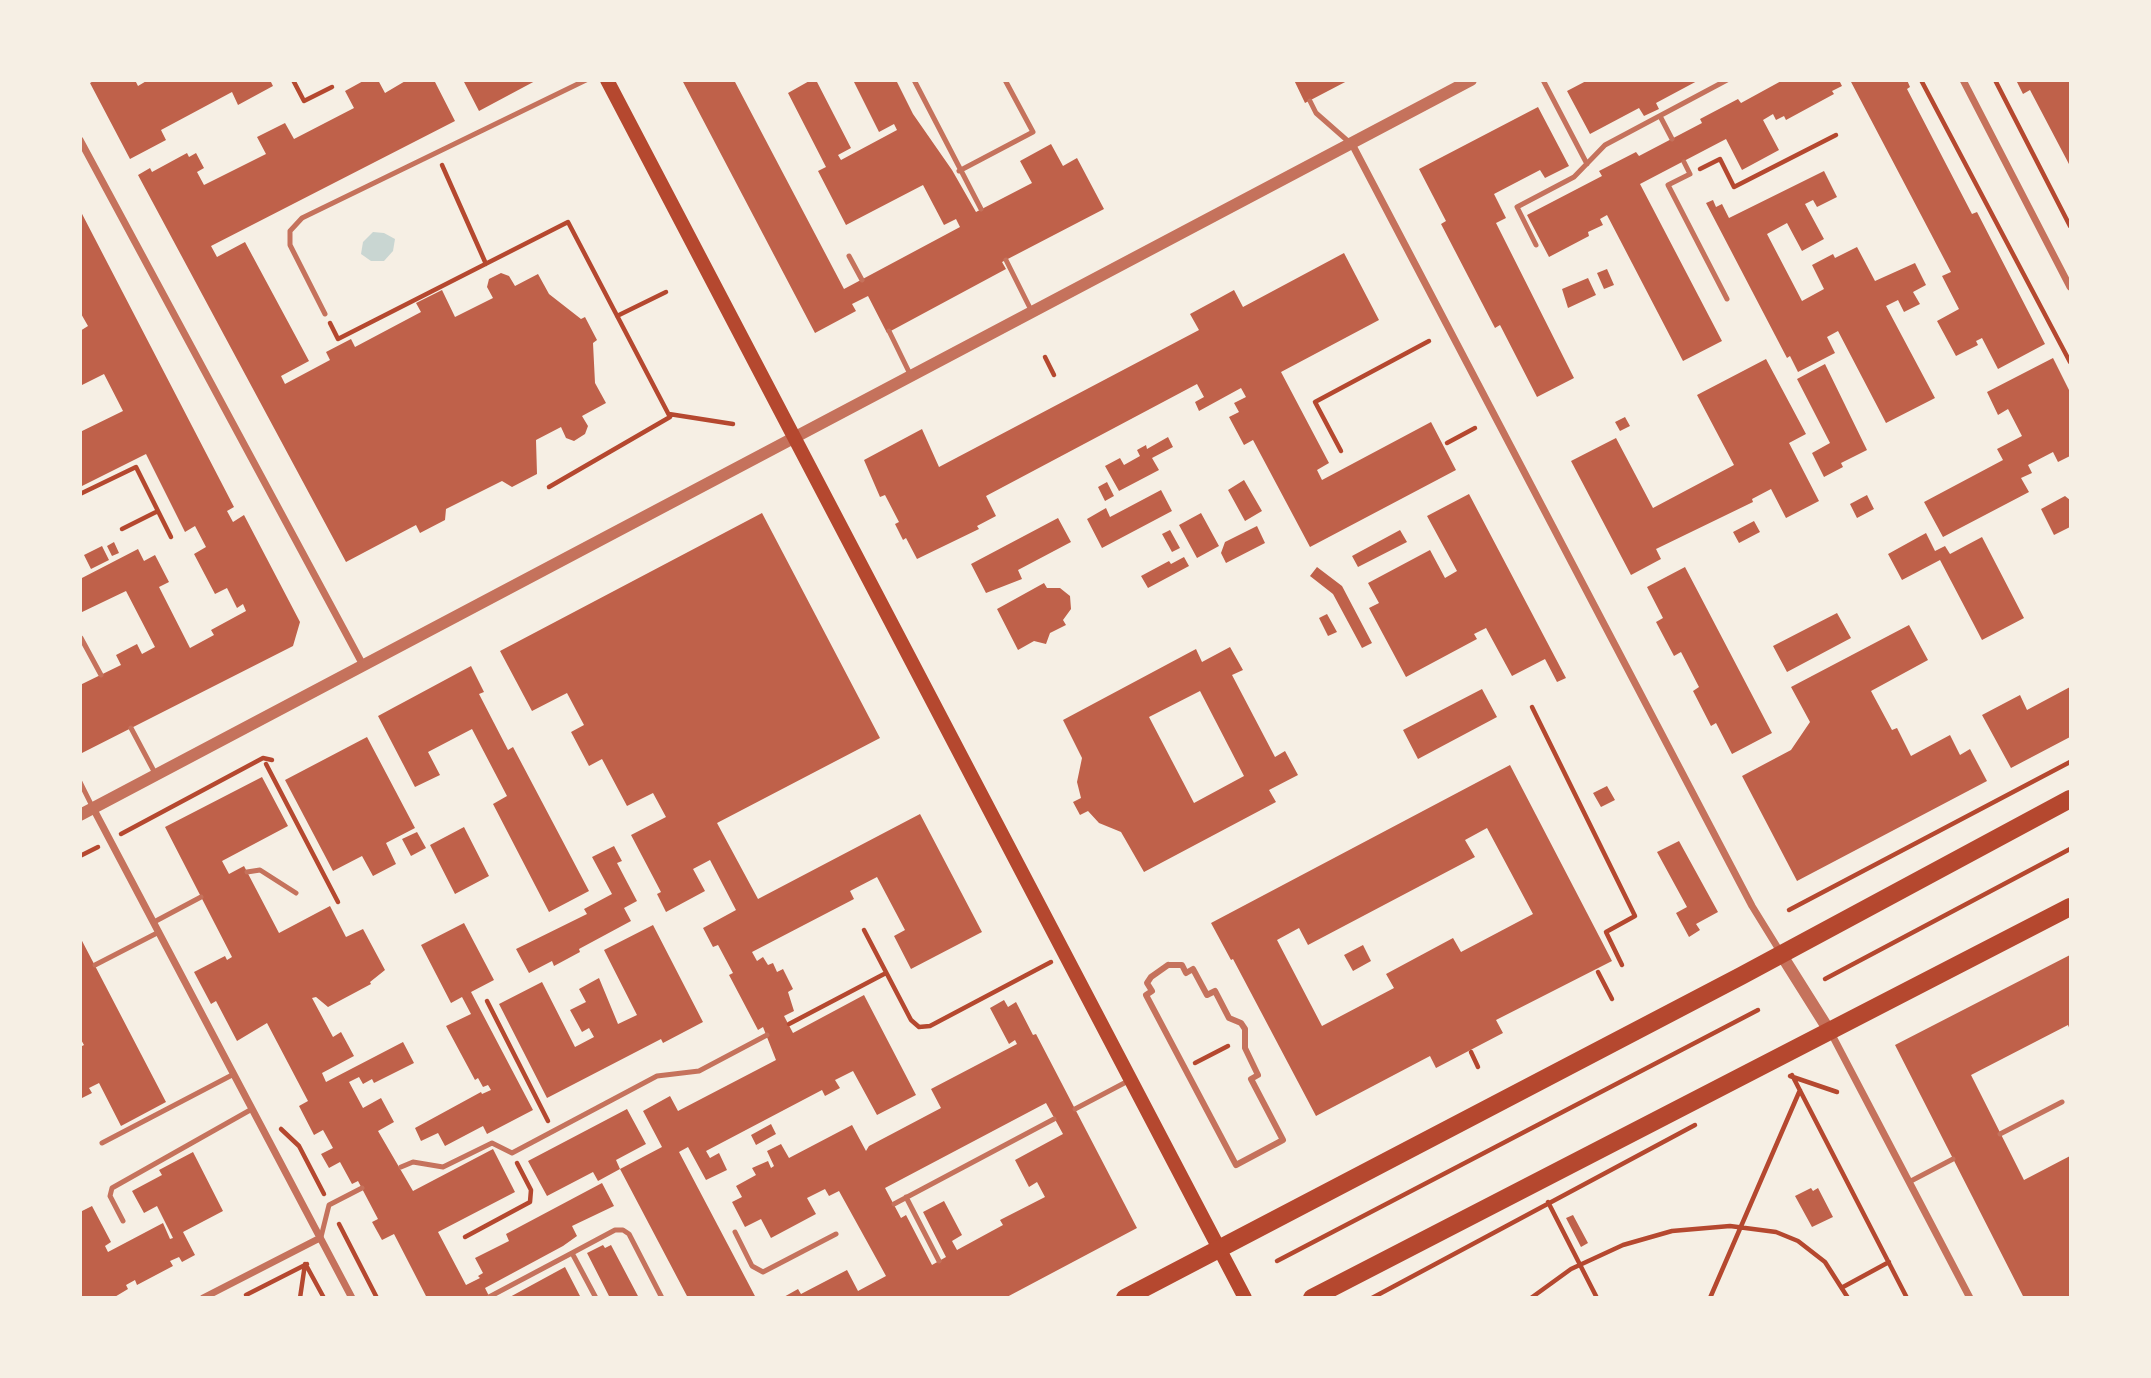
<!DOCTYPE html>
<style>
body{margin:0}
#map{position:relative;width:2151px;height:1378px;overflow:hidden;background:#f6efe4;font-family:"Alegreya Sans",sans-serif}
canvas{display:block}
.frame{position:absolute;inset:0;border:82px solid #f6efe4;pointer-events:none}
</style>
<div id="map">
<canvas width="2151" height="1378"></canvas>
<div class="frame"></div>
</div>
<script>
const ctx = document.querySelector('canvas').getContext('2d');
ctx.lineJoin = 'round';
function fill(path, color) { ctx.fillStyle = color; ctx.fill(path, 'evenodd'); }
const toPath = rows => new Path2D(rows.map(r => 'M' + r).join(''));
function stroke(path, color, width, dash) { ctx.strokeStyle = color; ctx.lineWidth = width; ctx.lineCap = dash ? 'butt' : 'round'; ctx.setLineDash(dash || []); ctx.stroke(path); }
const water = toPath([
 [373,232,384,233,395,239,393,251,384,261,371,261,361,254,363,242]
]);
const building = toPath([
 [95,80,135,80,138,86,148,80,270,80,273,86,238,105,232,92,161,130,166,140,130,159,90,83],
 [365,80,378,80,385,93,407,80,434,80,455,121,211,246,217,257,245,242,309,361,281,376,285,384,330,360,326,352,351,339,355,347,421,312,416,303,442,290,455,317,493,298,487,287,489,279,501,273,509,276,515,286,538,274,549,294,581,319,585,317,597,340,593,343,595,383,606,403,582,416,588,426,585,434,574,441,566,438,561,427,536,440,537,474,512,487,502,481,446,509,445,520,420,533,416,525,346,562,138,175,150,168,152,172,187,153,189,157,196,153,204,168,197,172,204,185,266,154,257,137,285,123,294,139,354,108,345,91],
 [463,80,537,80,479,111],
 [682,80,734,80,844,289,960,227,956,219,944,225,923,185,846,225,818,171,826,167,788,93,811,80,816,80,851,148,838,155,841,160,897,130,894,124,879,132,853,80,896,80,913,114,952,170,976,212,1032,183,1020,161,1051,144,1063,166,1077,158,1104,209,1002,262,1006,269,887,333,868,296,852,304,856,311,815,333],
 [1294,80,1349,80,1305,103],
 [1588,80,1699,80,1656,103,1659,109,1644,116,1639,108,1590,134,1567,91],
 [1783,80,1839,80,1842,86,1832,91,1834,94,1786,120,1784,116,1776,120,1773,114,1763,120,1779,150,1742,170,1726,139,1640,184,1722,341,1683,361,1607,215,1600,219,1603,225,1588,232,1589,236,1549,257,1527,215,1602,176,1599,171,1636,152,1639,156,1702,123,1700,119,1738,99,1741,103],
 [1850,80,1907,80,1910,87,1907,89,1972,214,1977,212,2045,344,1998,369,1982,338,1976,341,1978,345,1956,356,1937,321,1959,309,1942,276,1951,272],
 [2016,80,2070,80,2070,166,2030,90,2023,94],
 [1538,107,1569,166,1545,178,1540,170,1494,194,1506,218,1496,223,1574,378,1537,397,1500,325,1495,328,1441,224,1446,221,1419,169],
 [1824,171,1837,197,1817,207,1813,200,1805,204,1824,239,1802,251,1787,223,1767,234,1802,301,1824,289,1812,265,1833,254,1835,258,1857,247,1875,281,1915,263,1926,285,1913,292,1920,304,1904,312,1898,300,1886,306,1935,398,1886,423,1838,331,1827,337,1835,353,1798,372,1790,356,1787,358,1706,203,1713,200,1716,207,1722,204,1729,218],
 [80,210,234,507,227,511,233,522,244,515,300,622,293,646,80,754,80,685,121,665,116,655,137,644,142,654,155,647,126,591,80,613,80,579,138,549,144,561,155,555,169,582,159,587,190,648,214,635,211,630,246,611,243,604,237,608,227,588,215,594,194,554,206,547,195,526,185,532,146,454,80,487,80,432,123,411,104,374,80,386,80,331,88,326,80,312],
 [1344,253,1379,320,1281,372,1329,463,1317,470,1322,480,1431,422,1456,470,1310,547,1253,440,1244,445,1229,417,1239,412,1234,403,1246,397,1241,388,1199,411,1195,402,1204,397,1197,384,986,496,996,516,977,526,979,529,917,559,906,538,903,540,895,524,899,522,885,495,880,497,864,460,922,429,939,467,1199,330,1190,314,1214,301,1234,290,1243,307],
 [1607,269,1614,285,1604,289,1597,273],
 [1588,278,1596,295,1568,308,1562,289],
 [2053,358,2070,392,2070,456,2058,462,2053,452,2028,465,2032,473,2021,478,2029,492,1943,537,1924,502,2003,460,1997,449,2022,436,2008,409,1998,415,1987,392],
 [1766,359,1806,434,1789,443,1819,501,1786,518,1771,489,1752,499,1753,502,1656,549,1661,559,1631,575,1571,461,1616,438,1653,508,1734,465,1697,395],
 [1825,364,1867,450,1841,463,1843,467,1824,477,1812,453,1830,443,1797,379],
 [1625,417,1630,426,1620,431,1615,422],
 [1168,437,1173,447,1152,458,1159,470,1119,491,1105,466,1120,458,1124,465,1140,456,1137,450,1146,445,1147,449],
 [1244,480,1262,511,1245,521,1228,490],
 [1107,482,1114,496,1105,501,1098,487],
 [1161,490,1172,511,1102,548,1087,519,1106,508,1110,517],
 [1469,494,1566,678,1557,682,1545,659,1512,676,1486,628,1474,634,1477,639,1406,677,1369,608,1379,603,1368,583,1430,550,1445,578,1457,571,1427,516],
 [1867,495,1874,509,1857,518,1850,504],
 [2065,496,2070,500,2070,527,2054,535,2041,509],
 [762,513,880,738,717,823,758,899,920,814,982,932,911,969,894,936,905,930,877,877,850,891,854,899,752,952,757,961,763,957,768,965,773,963,777,972,783,969,793,989,788,992,794,1011,784,1016,793,1033,864,995,916,1095,877,1115,853,1071,835,1080,840,1088,825,1096,822,1090,706,1151,710,1158,719,1153,727,1170,706,1180,688,1147,679,1152,756,1298,688,1298,620,1169,662,1147,643,1111,670,1096,678,1111,776,1060,763,1027,758,1030,729,975,733,973,718,945,713,947,703,928,736,910,710,860,693,869,705,891,666,912,657,894,661,892,631,835,666,817,653,793,627,806,602,759,589,766,571,732,584,725,567,693,532,711,500,651],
 [1201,513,1219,546,1197,558,1179,525],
 [1058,518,1071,542,1018,570,1022,579,986,593,971,564],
 [1754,521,1760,532,1739,543,1733,532],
 [1257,526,1265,543,1226,563,1221,553,1225,542],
 [1170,530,1180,548,1172,552,1162,534],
 [1400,530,1407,542,1358,567,1352,556],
 [1926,533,1935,551,1945,546,1950,554,1982,537,2024,618,1982,640,1940,560,1902,580,1888,554],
 [114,542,119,553,112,556,107,546],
 [102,546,109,560,91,569,84,555],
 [1184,557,1189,566,1148,588,1141,576,1169,561,1171,564],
 [1317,567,1342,586,1372,643,1362,648,1333,594,1310,576],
 [1685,567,1772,733,1732,754,1716,723,1711,726,1693,691,1699,687,1681,652,1674,656,1656,622,1663,618,1647,587],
 [1044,583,1047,588,1060,588,1070,596,1071,609,1063,620,1066,625,1050,633,1046,644,1034,641,1018,650,997,609],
 [1837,613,1851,638,1787,672,1773,646],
 [1327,614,1337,632,1328,636,1319,618],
 [1909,625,1928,660,1871,691,1892,730,1897,728,1911,756,1950,735,1960,755,1970,749,1987,781,1797,881,1742,776,1791,750,1810,722,1791,687],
 [1230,647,1243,670,1232,675,1275,757,1285,751,1298,775,1269,790,1276,802,1144,872,1121,832,1099,823,1088,811,1080,815,1073,802,1081,798,1077,782,1082,758,1063,720,1196,649,1202,662],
 [1200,691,1244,776,1194,803,1149,717],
 [471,666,484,692,479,694,508,750,513,747,589,891,549,912,493,804,507,796,472,729,428,752,440,775,415,787,378,716],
 [2070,687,2070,737,2011,768,1982,715,2020,695,2027,710],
 [1482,689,1497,717,1418,759,1403,730],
 [367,737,415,828,386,843,396,864,373,876,362,856,333,871,285,780],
 [1510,765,1612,961,1496,1020,1503,1033,1436,1068,1430,1056,1316,1116,1233,959,1231,960,1211,923],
 [1487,828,1533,914,1461,952,1453,938,1386,974,1394,988,1322,1026,1277,940,1299,928,1308,945,1475,857,1465,840],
 [262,777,288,826,222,861,229,874,244,866,279,933,330,906,346,937,363,929,385,970,370,982,371,984,328,1007,316,997,312,998,333,1037,341,1032,354,1056,322,1073,326,1082,403,1042,414,1063,374,1083,372,1079,363,1084,359,1077,349,1082,363,1108,381,1098,394,1122,378,1131,413,1191,493,1149,515,1192,438,1232,466,1285,480,1278,478,1276,483,1273,475,1258,509,1241,506,1234,602,1183,614,1206,572,1226,577,1236,563,1246,485,1288,490,1298,427,1298,394,1234,382,1240,372,1222,378,1219,358,1181,352,1184,340,1162,329,1168,321,1154,333,1148,323,1130,314,1135,299,1106,308,1101,267,1023,237,1041,216,1001,211,1004,194,972,225,956,227,960,232,957,165,827],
 [1607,786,1615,800,1601,807,1593,793],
 [464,827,489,876,455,894,430,845],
 [417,832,426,848,411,856,402,839],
 [1679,841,1718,912,1696,924,1700,930,1689,937,1676,913,1687,907,1657,852],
 [614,846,622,861,617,863,637,901,624,908,631,921,579,949,580,952,554,966,552,961,529,973,516,949,587,914,584,909,612,894,592,857],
 [464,923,494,980,471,992,533,1110,487,1134,483,1126,445,1146,438,1133,421,1141,415,1128,481,1092,482,1094,491,1090,488,1085,483,1087,478,1078,475,1080,446,1026,471,1014,462,997,451,1003,421,945],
 [653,925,703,1022,663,1043,661,1039,547,1098,499,1004,542,982,575,1047,594,1037,589,1028,582,1032,570,1010,586,1002,579,989,599,978,618,1024,637,1015,604,950],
 [80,937,166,1102,121,1126,99,1083,89,1088,92,1093,80,1099,80,1047,84,1045,80,1038],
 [1363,945,1371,961,1353,971,1344,955],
 [2070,955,2070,1030,2068,1025,1971,1075,2024,1180,2070,1156,2070,1298,2024,1298,1895,1045],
 [1004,1000,1008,1007,1016,1002,1033,1035,1036,1034,1137,1228,1005,1298,782,1298,798,1289,801,1294,847,1270,858,1291,886,1276,839,1191,829,1196,825,1189,807,1198,816,1214,771,1238,761,1219,745,1227,732,1202,742,1197,736,1186,756,1175,752,1168,768,1161,771,1168,774,1166,767,1151,781,1144,789,1158,852,1125,866,1151,869,1146,941,1108,931,1089,1017,1044,1015,1040,1009,1044,990,1008],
 [1046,1103,1063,1134,1015,1160,1029,1187,1037,1182,1045,1197,1000,1220,1003,1225,957,1250,952,1241,962,1235,944,1201,923,1212,946,1257,932,1265,906,1215,901,1218,885,1188],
 [627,1109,646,1144,616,1160,620,1169,598,1181,593,1172,547,1196,528,1161],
 [771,1124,776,1134,756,1145,751,1135],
 [193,1152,223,1211,183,1232,195,1255,182,1262,179,1257,170,1261,173,1266,137,1285,135,1280,126,1285,128,1289,113,1298,80,1298,80,1212,92,1206,111,1242,105,1246,108,1252,163,1223,170,1239,173,1238,157,1206,144,1213,132,1191,162,1175,159,1170],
 [1811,1188,1813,1191,1818,1188,1833,1217,1812,1227,1795,1196],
 [1573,1215,1588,1243,1581,1247,1566,1218],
 [603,1245,605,1248,611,1245,639,1298,610,1298,587,1253],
 [565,1267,581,1298,508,1298]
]);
const path = toPath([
 [293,80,304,101,332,87],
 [1921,80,2070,362],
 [1995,80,2070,226],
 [442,165,486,264],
 [1700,169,1720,159,1734,187,1836,135],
 [617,316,666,292],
 [330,323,338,339,568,222,670,417,549,487],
 [1045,357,1054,375],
 [669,414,733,424],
 [1447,443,1475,428],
 [1341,451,1315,402,1429,341],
 [80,494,136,467,171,537],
 [122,529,158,511],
 [1532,707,1635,916,1606,932,1622,965],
 [266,764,338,902],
 [121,834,263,758,272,760],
 [80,856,98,847],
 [1789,910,2070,762],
 [864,930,911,1020,919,1027,930,1026,1051,962],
 [1598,972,1612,999],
 [1825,979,2070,849],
 [487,1001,548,1121],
 [789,1024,886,973],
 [1471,1052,1478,1067],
 [1195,1063,1228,1046],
 [1792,1075,1907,1298],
 [1790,1076,1837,1092],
 [281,1129,299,1146,324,1194],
 [1548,1202,1597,1298],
 [339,1224,377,1298],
 [465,1237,530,1202,531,1190,517,1163],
 [1277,1261,1758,1010],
 [306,1265,324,1298],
 [1843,1287,1889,1262],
 [246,1295,307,1264],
 [300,1298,305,1264],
 [1372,1298,1695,1125],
 [1531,1298,1571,1269,1623,1245,1672,1231,1730,1226,1776,1232,1798,1241,1825,1262,1848,1298],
 [1710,1298,1800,1090]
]);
const service = toPath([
 [914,80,981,209],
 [1543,80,1587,164],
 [1310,101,1316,113,1349,142],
 [1660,116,1672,139],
 [1684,162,1690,174,1668,185,1727,299],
 [959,171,1033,132,1005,80],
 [1536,245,1517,207,1574,177,1605,145,1727,80],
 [849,256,862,280],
 [1006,260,1032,312],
 [325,314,290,245,290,231,302,218,586,80],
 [889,331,911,376],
 [81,638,101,675],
 [131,728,156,775],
 [80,782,93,808],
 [247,872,260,870,296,893],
 [154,922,201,897],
 [95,965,159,932],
 [1075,1109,1130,1080],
 [2000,1134,2062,1102],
 [102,1143,234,1074],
 [401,1167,413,1162,443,1167,492,1143,512,1153,657,1076,699,1071,767,1035],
 [1909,1182,1953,1159],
 [906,1197,939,1261],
 [894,1204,1054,1119],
 [123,1221,110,1196,112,1188,252,1109],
 [735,1232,752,1266,763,1272,836,1234],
 [321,1237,329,1205,362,1188],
 [572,1253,615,1230,623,1230,629,1234,662,1298],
 [489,1297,572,1253,596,1298]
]);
const pedestrian = toPath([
 [1168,965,1182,965,1186,973,1193,969,1207,995,1215,991,1229,1018,1241,1023,1245,1029,1245,1048,1258,1075,1251,1079,1283,1140,1236,1165,1146,995,1152,991,1147,983,1151,977,1168,965]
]);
const minor = toPath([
 [1963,80,2070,287],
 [80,140,363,665],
 [1352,144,1752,906,1781,953],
 [93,808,352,1298],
 [1831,1033,1970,1298],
 [203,1298,320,1238]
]);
const tertiary = toPath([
 [80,815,1471,80],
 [1781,954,1830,1032]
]);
const secondary = toPath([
 [607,80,1245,1298]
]);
const primary = toPath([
 [1125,1298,1741,976,2070,799],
 [1312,1298,2070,907]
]);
fill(water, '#c9d6d2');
fill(building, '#bf614a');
stroke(path, '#b5482f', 4.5);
stroke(service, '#c5725c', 5);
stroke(pedestrian, '#c5725c', 6);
stroke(minor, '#c5725c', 7);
stroke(tertiary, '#c5725c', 12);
stroke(secondary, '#b5482f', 14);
stroke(primary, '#b5482f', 18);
</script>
